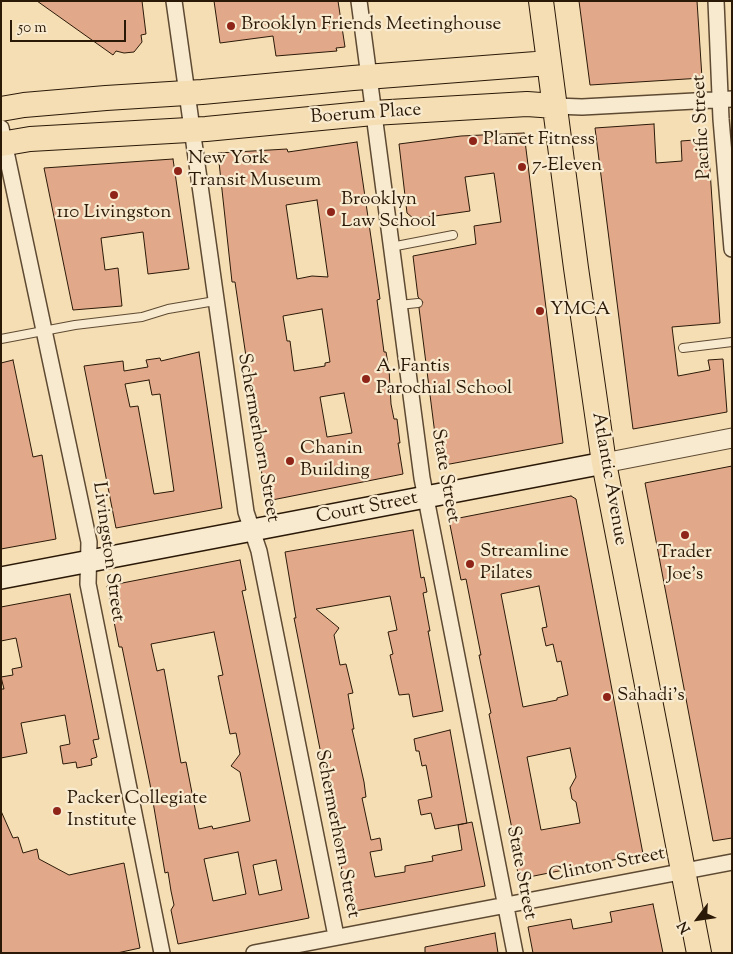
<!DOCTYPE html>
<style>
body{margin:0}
#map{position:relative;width:733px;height:954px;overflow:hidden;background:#f5deb3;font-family:"Sorts Mill Goudy",serif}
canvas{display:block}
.frame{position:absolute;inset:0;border:2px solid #2b1908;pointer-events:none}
.north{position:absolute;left:673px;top:894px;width:50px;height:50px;-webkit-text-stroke:4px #f8eace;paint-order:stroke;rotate:239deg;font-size:14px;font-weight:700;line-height:20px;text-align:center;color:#2b1908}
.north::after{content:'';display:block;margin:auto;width:18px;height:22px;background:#2b1908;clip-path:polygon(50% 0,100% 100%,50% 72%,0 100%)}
.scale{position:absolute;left:10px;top:20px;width:116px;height:22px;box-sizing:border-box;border:2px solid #2b1908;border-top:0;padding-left:6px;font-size:15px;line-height:18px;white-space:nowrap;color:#2b1908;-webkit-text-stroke:4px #f8eace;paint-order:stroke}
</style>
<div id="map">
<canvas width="733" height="954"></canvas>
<div class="frame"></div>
<div class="north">N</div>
<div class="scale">50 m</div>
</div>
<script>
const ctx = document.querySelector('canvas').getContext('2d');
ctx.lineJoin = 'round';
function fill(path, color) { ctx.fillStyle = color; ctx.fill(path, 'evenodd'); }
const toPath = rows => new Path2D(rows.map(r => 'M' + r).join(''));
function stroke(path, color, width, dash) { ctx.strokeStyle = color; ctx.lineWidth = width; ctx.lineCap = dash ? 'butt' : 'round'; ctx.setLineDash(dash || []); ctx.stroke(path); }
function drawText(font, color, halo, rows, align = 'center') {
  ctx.font = font + ' "Sorts Mill Goudy",serif'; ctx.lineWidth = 4.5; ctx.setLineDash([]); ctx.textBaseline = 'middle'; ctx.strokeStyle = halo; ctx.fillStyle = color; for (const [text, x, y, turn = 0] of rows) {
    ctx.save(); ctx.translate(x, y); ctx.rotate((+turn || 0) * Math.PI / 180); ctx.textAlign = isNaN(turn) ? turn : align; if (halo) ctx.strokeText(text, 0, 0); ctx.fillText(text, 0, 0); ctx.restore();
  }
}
const building = toPath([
 [37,1,142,1,146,34,141,35,142,42,134,52,124,53,116,51,113,55,37,1],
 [214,1,338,1,345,47,336,48,337,51,276,56,273,36,220,43,214,1],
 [579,1,697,1,702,78,590,85,579,1],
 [654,124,656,163,682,161,681,141,708,139,720,323,672,327,678,376,710,370,708,360,723,359,727,412,633,429,595,128,654,124],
 [524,133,563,443,439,466,419,308,423,302,418,297,413,256,476,244,474,226,501,222,494,173,465,177,470,211,414,219,407,213,399,144,461,136,524,133],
 [357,142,380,299,377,300,384,352,386,352,389,369,391,404,394,419,397,419,400,443,398,443,403,474,267,501,254,432,257,431,235,282,232,282,218,153,287,149,288,152,357,142],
 [317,200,328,277,312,276,297,279,286,205,317,200],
 [322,309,330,362,325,363,325,366,294,371,290,341,287,341,283,316,322,309],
 [344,393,352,433,327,437,320,397,344,393],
 [173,159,189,269,148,274,143,232,101,238,105,270,118,268,122,306,73,310,44,168,173,159],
 [199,352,222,508,116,528,84,366,123,361,124,371,148,367,146,360,160,358,161,361,199,352],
 [149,380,152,395,160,394,174,491,154,494,138,406,130,407,125,384,149,380],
 [13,360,33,457,42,455,56,539,1,549,1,363,13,360],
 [732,466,732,838,713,841,645,483,732,466],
 [571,496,576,499,643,854,519,879,511,835,513,834,489,714,491,713,479,655,481,655,466,579,461,580,449,520,571,496],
 [539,586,547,627,542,628,546,646,553,644,557,662,561,661,568,695,557,698,557,700,523,707,501,594,539,586],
 [570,748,576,777,570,788,572,799,576,802,580,823,541,830,527,757,570,748],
 [413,530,421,578,424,577,427,592,423,593,430,631,428,631,443,711,413,717,409,694,399,695,390,655,393,654,388,632,397,630,390,596,316,609,339,628,334,635,340,665,346,664,353,693,348,694,354,729,352,729,364,782,366,797,362,798,371,840,380,838,382,850,370,852,375,877,405,872,405,866,433,861,432,856,462,850,458,825,472,822,485,886,350,912,340,860,342,860,294,618,296,618,285,552,413,530],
 [240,560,246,590,242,591,245,605,309,918,178,944,171,910,174,905,171,891,168,872,165,873,150,784,122,647,119,647,107,586,240,560],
 [214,632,223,675,218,676,230,734,236,733,240,754,231,766,240,772,250,821,213,829,212,826,199,829,186,762,181,763,164,669,157,671,151,644,214,632],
 [238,852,246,894,213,901,204,859,238,852],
 [276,860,282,890,259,895,253,865,276,860],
 [70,594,99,739,93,740,97,757,91,759,92,765,77,768,76,762,63,764,60,746,70,744,65,715,21,723,27,753,1,758,1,689,4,689,1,677,13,675,12,669,22,667,16,638,1,641,1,607,70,594],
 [450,730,467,823,435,829,431,813,421,815,418,800,432,797,426,765,422,766,419,751,416,751,414,739,450,730],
 [1,811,13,838,18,837,23,853,37,849,39,859,69,875,124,863,140,948,117,953,1,953,1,811],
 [653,904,663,953,533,953,528,927,571,919,573,929,612,922,610,912,653,904],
 [495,933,498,953,425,953,425,947,495,933]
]);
const service = toPath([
 [391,247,453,235],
 [399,305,418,303],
 [1,339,75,325,142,317,168,309,215,301],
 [683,348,732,342]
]);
const minor = toPath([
 [174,1,246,512,259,551,336,936],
 [359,1,422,478,515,953],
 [716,1,721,119,732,249],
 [555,106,582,107,732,99],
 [1,128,89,542,88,584,162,953],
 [254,953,732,862]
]);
const tertiary = toPath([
 [604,463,732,438]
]);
const secondary = toPath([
 [1,578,604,463]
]);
const primary = toPath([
 [541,1,576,268,604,463,699,953],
 [1,109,24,105,106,98,202,92,353,78,549,63],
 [1,144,30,139,206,129,373,113,527,104,555,106]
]);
const markers = [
 [231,26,5,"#8f2418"],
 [473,141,5,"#8f2418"],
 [522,167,5,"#8f2418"],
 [178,171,5,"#8f2418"],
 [114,195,5,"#8f2418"],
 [331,212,5,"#8f2418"],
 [540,311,5,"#8f2418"],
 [366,379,5,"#8f2418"],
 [290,461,5,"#8f2418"],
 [685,535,5,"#8f2418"],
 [470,564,5,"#8f2418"],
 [607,697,5,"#8f2418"],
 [57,811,5,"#8f2418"]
];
const poiNames = [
 ["Brooklyn Friends Meetinghouse",241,26],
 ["Planet Fitness",483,141],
 ["New York",188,160],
 ["Transit Museum",188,182],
 ["7-Eleven",532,167],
 ["Brooklyn",341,201],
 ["Law School",341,223],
 ["110 Livingston",114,214,"center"],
 ["YMCA",550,311],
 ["A. Fantis",376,368],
 ["Parochial School",376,390],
 ["Chanin",300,450],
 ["Building",300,472],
 ["Streamline",480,553],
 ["Pilates",480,575],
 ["Trader",685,554,"center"],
 ["Joe's",685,576,"center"],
 ["Sahadi's",617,697],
 ["Packer Collegiate",67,800],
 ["Institute",67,822]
];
const streetNames = [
 ["Boerum Place",366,115,-4],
 ["Pacific Street",703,127,-93],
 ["Schermerhorn Street",257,438,80],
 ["State Street",444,476,80],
 ["Atlantic Avenue",608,479,80],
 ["Court Street",367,509,-11],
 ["Livingston Street",107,552,82],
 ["Schermerhorn Street",336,834,79],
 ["Clinton Street",607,866,-11],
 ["State Street",520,873,79]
];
fill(building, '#e1a989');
stroke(building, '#2b1908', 1);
stroke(service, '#5e4a33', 10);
stroke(minor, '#5e4a33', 18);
stroke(tertiary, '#5e4a33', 21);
stroke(secondary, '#2b1908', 24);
stroke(primary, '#2b1908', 26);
stroke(service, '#f8eace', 8);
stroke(minor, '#f8eace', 15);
stroke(tertiary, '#f8eace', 19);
stroke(secondary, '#f8eace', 21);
stroke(primary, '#f5deb3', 24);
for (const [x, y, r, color] of markers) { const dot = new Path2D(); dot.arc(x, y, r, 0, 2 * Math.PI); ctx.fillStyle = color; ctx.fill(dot); stroke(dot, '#f8eace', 2); }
drawText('19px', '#2b1908', '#f8eace', poiNames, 'left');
drawText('19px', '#2b1908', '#f8eace', streetNames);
</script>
